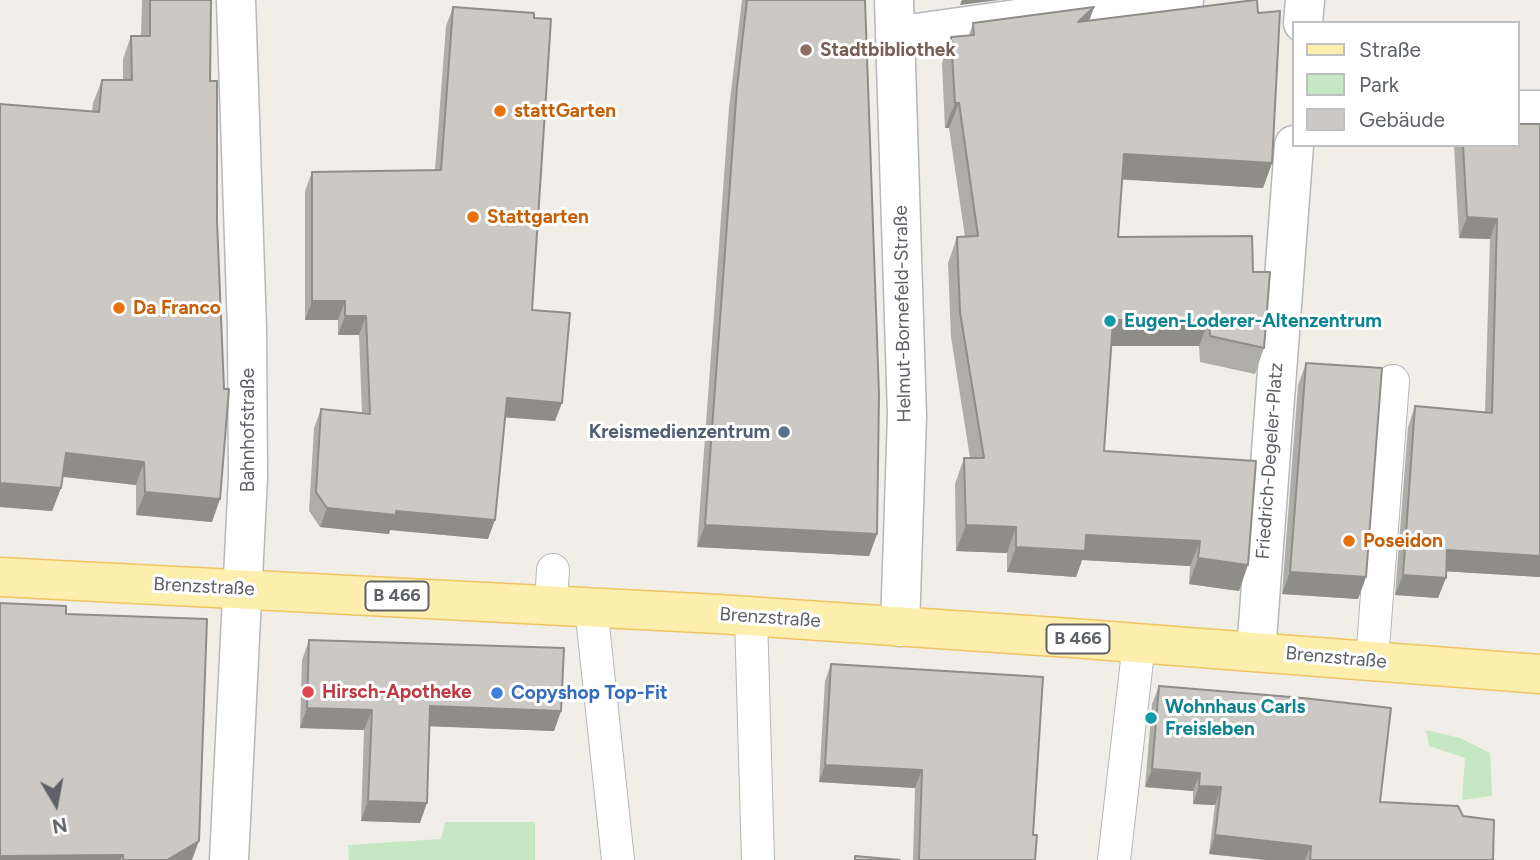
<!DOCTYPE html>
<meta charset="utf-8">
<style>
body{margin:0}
#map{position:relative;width:1540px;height:860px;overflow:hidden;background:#f0eee7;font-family:Figtree,sans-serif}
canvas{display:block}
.legend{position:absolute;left:1292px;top:21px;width:228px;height:126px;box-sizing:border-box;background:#fff;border:2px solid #bfc0c2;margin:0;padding:9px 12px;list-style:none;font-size:21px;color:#5e6267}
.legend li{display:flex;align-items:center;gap:14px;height:35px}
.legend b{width:35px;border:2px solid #bfc0c2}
.north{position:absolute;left:21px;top:769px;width:70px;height:70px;-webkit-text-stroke:5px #fff;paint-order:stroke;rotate:170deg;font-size:19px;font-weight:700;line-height:28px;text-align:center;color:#5e6267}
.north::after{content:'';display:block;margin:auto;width:24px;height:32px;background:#5e6267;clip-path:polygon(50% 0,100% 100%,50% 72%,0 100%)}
</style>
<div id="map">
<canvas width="1540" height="860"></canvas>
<ul class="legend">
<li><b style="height:9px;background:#feefae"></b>Straße</li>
<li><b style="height:19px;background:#c5e7c4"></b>Park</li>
<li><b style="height:19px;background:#ccc9c4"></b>Gebäude</li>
</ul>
<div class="north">N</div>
</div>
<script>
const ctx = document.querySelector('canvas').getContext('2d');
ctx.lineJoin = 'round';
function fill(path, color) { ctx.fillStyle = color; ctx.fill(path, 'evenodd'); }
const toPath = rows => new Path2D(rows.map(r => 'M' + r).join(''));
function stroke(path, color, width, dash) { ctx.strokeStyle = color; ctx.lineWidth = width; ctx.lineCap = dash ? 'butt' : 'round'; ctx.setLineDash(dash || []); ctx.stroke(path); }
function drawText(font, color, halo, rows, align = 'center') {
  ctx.font = font + ' Figtree,sans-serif'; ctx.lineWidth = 6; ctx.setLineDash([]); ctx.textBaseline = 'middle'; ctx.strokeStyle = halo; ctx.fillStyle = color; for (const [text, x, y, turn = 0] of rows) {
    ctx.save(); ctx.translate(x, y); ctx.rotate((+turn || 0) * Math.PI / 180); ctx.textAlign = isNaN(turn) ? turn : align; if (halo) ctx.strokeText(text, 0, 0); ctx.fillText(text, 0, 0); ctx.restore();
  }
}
const green = toPath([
 [1426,730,1460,738,1490,753,1492,796,1462,800,1465,758,1429,746],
 [445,822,535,822,535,860,349,860,348,845,441,839]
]);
const lane = toPath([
 [551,604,553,570],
 [591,607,618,860],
 [751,617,758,860],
 [1372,661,1393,381],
 [1114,860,1139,643]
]);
const street = toPath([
 [894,0,907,415,900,627],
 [1303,23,1305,0],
 [895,36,1060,13,1184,0],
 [1517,110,1540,110],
 [1256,652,1294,145]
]);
const secondary = toPath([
 [229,860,248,477,247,329,236,0]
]);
const primary = toPath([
 [0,577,718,614,1071,638,1540,674]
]);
const wall = toPath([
 [142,0,211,0,212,522,136,515,136,485,63,477,61,488,52,511,0,507,0,104,92,112,93,103,102,80,123,80,123,59,131,36,141,36],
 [742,0,865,0,877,534,869,556,697,547,729,108],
 [453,7,534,18,532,310,555,421,505,417,488,539,390,530,389,534,320,527,309,511,314,428,321,409,362,413,359,335,338,335,338,320,305,320,305,191,312,172,435,170,446,26],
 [1094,7,1089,21,1272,163,1263,188,1122,179,1118,237,1253,272,1264,348,1255,374,1200,362,1199,346,1111,346,1104,451,1256,461,1239,591,1189,584,1190,566,1082,560,1076,577,1007,572,1007,553,956,551,955,484,964,458,970,458,951,337,948,263,957,237,965,237,949,128,945,128,942,63,951,37,969,35,973,23],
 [1454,145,1517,145,1540,577,1446,571,1438,598,1395,595,1408,427,1415,406,1485,412,1490,239,1459,238],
 [1306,363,1366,577,1358,599,1282,594,1298,385],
 [309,640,561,711,554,731,430,726,420,823,361,821,364,730,300,728,302,660],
 [831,664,1033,835,1035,860,913,860,915,788,819,782,825,681],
 [1159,686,1380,802,1493,860,1266,860,1209,854,1215,805,1193,804,1193,791,1145,787,1152,704]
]);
const shadedWall = toPath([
 [962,0,999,0,960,5],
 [1094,7,1085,32,1078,22],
 [955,103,959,103,949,128,945,128],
 [1124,154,1272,163,1263,188,1114,179],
 [1467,217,1497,219,1490,239,1459,238],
 [312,301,345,301,338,320,305,320],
 [345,316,366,316,359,335,338,335],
 [1113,320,1209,320,1199,346,1103,346],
 [507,398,562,403,555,421,500,417],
 [66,453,144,462,136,485,58,476],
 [0,483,61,488,52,511,0,507],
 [145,492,220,499,212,522,136,515],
 [327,508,396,511,495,520,488,539,390,530,389,534,320,527],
 [705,525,877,534,869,556,697,547],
 [966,525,1016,527,1007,553,956,551],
 [1086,535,1200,541,1190,566,1082,560,1076,577,1007,572,1016,547],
 [1447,550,1540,556,1540,577,1440,571],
 [1198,558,1248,565,1239,591,1189,584],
 [1290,572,1366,577,1358,599,1282,594],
 [1403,575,1446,578,1438,598,1395,595],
 [430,706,561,711,554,731,423,726],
 [307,708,372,710,364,730,300,728],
 [825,765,922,770,915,788,819,782],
 [1152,769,1200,773,1193,791,1145,787],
 [1199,786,1221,787,1215,805,1193,804],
 [368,801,427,803,420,823,361,821],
 [1215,835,1311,846,1305,860,1266,860,1209,854],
 [199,841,192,860,167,860],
 [123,855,121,860,0,860,0,856]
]);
const building = toPath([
 [150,0,211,0,210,81,217,81,217,221,224,389,229,389,220,499,145,492,144,462,66,453,61,488,0,483,0,104,99,112,102,80,132,80,131,36,150,36,150,0],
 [747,0,865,0,879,394,877,534,705,525,737,87,747,0],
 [1255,0,1257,0,1258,13,1280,11,1272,163,1124,154,1118,237,1252,236,1253,272,1270,272,1264,348,1210,336,1209,320,1113,320,1104,451,1256,461,1248,565,1198,558,1200,541,1086,535,1085,551,1016,547,1016,527,966,525,964,458,984,458,960,312,957,237,978,236,959,103,955,103,951,37,974,35,973,23,1094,7,1078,22,1255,0],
 [453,7,534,13,534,18,551,19,532,310,570,313,562,403,507,398,495,520,396,511,396,515,327,508,316,492,321,409,370,414,366,316,345,316,345,301,312,301,312,172,441,170,453,7],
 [1517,124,1540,124,1540,556,1447,550,1446,578,1403,575,1415,406,1492,413,1497,219,1467,217,1463,145,1517,145,1517,124],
 [1306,363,1382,368,1366,577,1290,572,1306,363],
 [0,603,66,606,66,614,207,619,199,841,167,860,123,860,123,855,0,856,0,603],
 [309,640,564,648,561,711,430,706,427,803,368,801,372,710,307,708,309,640],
 [831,664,1043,677,1033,835,1037,835,1035,860,919,860,922,770,825,765,831,664],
 [1159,686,1303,698,1391,708,1380,802,1458,806,1463,816,1494,820,1493,860,1310,860,1311,846,1215,835,1221,787,1199,786,1200,773,1152,769,1159,686],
 [855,856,900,860,855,860,855,856]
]);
const markers = [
 [806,50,7,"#8d6e63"],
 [500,111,7,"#e8710a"],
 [473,217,7,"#e8710a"],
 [119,308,7,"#e8710a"],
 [1110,321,7,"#0f9aa8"],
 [784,432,7,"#5c6f8a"],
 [1349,541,7,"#e8710a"],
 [308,692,7,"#e0444e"],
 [497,693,7,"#3f7fe0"],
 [1151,718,7,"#0f9aa8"]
];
const shields = [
 [397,596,63],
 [1078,639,63]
];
const shieldNames = [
 ["B 466",397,596],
 ["B 466",1078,639]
];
const educationNames = [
 ["Stadtbibliothek",820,50]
];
const foodNames = [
 ["stattGarten",514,111],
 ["Stattgarten",487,217],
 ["Da Franco",133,308],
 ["Poseidon",1363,541]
];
const streetNames = [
 ["Helmut-Bornefeld-Straße",903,314,-91],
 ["Bahnhofstraße",248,430,-90],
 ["Friedrich-Degeler-Platz",1270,461,-86],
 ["Brenzstraße",204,587,3],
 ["Brenzstraße",770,618,4],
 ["Brenzstraße",1336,658,5]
];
const cultureNames = [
 ["Eugen-Loderer-Altenzentrum",1124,321],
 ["Wohnhaus Carls",1165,707],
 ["Freisleben",1165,729]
];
const serviceNames = [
 ["Kreismedienzentrum",770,432]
];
const healthNames = [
 ["Hirsch-Apotheke",322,692]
];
const shopNames = [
 ["Copyshop Top-Fit",511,693]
];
fill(green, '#c5e7c4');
stroke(lane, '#b4b7bb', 34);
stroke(street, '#b4b7bb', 41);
stroke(secondary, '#b5b9be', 41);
stroke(primary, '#f0c460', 41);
stroke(lane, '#fff', 32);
stroke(street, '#fff', 38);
stroke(secondary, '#fff', 38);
stroke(primary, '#feefae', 38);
fill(wall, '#afada9');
fill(shadedWall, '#8f8d89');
fill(building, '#ccc9c4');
stroke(building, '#8f8d89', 2);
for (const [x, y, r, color] of markers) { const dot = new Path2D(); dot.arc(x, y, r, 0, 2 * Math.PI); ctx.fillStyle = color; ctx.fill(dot); stroke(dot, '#fff', 2.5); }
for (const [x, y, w] of shields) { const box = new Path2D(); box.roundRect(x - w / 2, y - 14.5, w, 29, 5); ctx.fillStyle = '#fff'; ctx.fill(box); stroke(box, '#5e6267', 2); }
drawText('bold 18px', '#5e6267', null, shieldNames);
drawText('bold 19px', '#785e54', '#fff', educationNames, 'left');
drawText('bold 19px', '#c56008', '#fff', foodNames, 'left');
drawText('19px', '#5e6267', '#fff', streetNames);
drawText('bold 19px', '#0d838f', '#fff', cultureNames, 'left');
drawText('bold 19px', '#4e5e75', '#fff', serviceNames, 'right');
drawText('bold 19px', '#be3a42', '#fff', healthNames, 'left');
drawText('bold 19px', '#366cbe', '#fff', shopNames, 'left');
</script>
